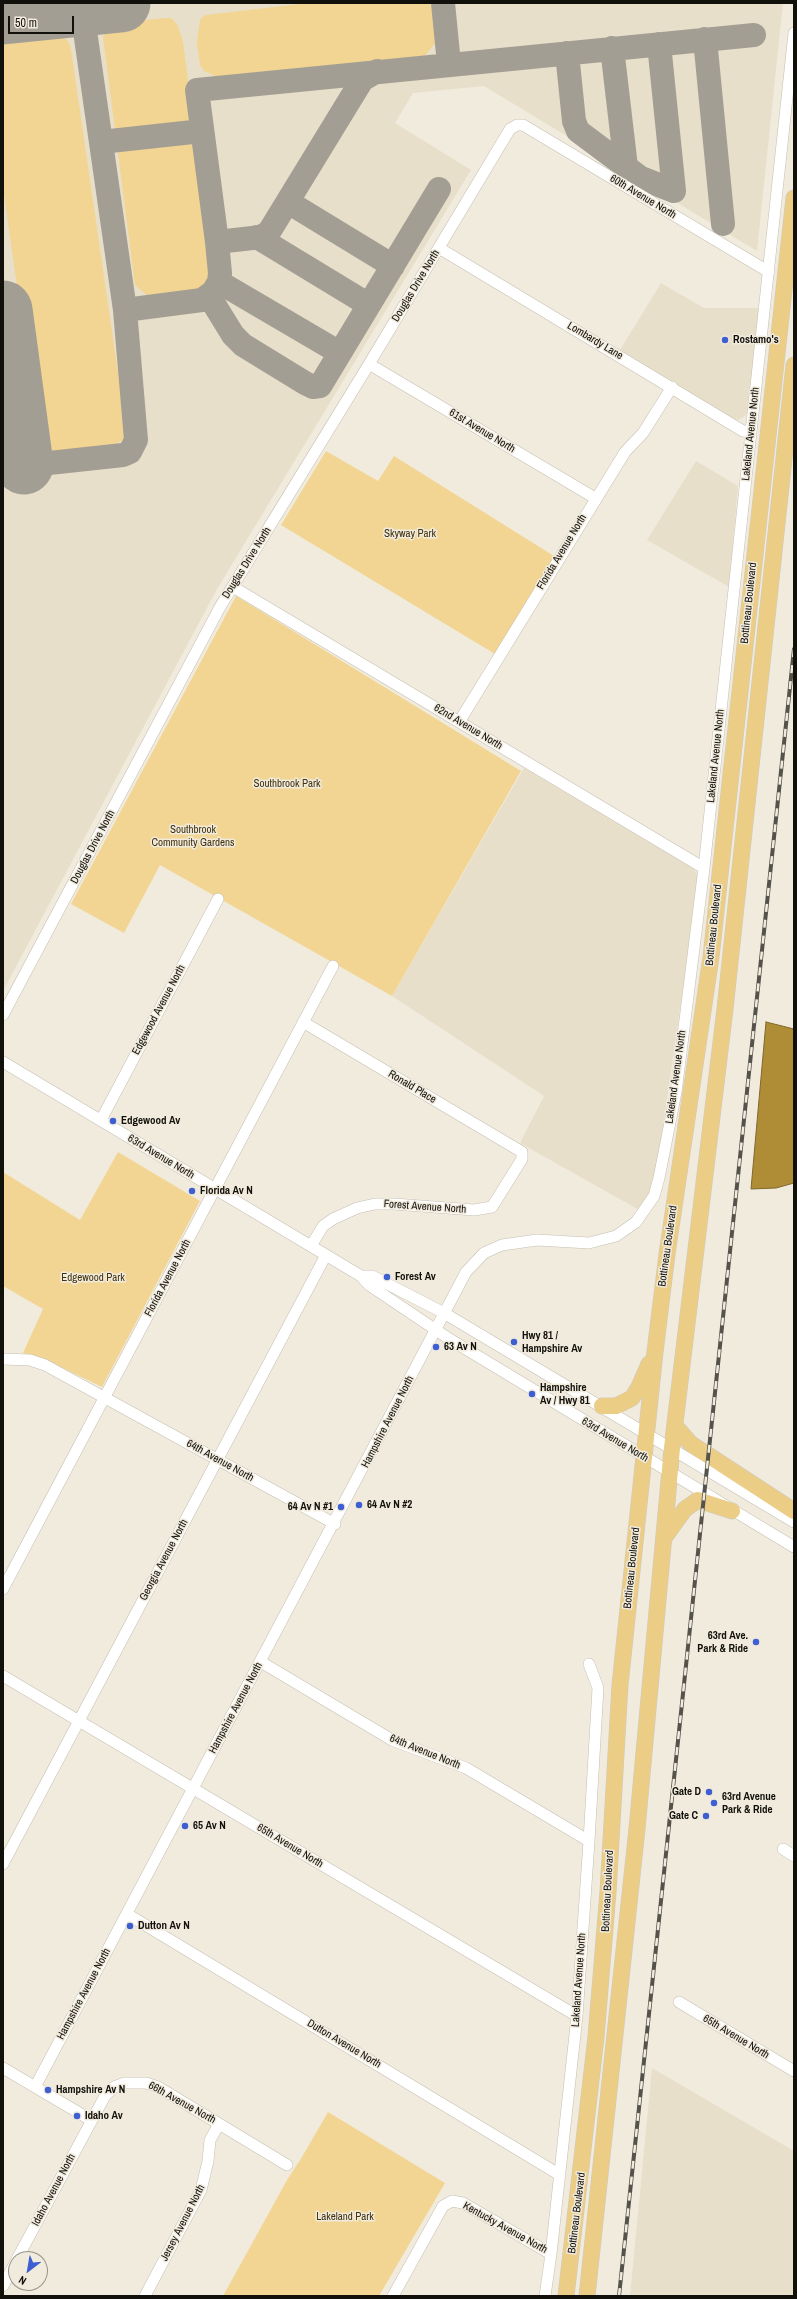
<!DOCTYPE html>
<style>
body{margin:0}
#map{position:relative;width:797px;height:2299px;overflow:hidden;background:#f1ebde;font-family:"Archivo Narrow",sans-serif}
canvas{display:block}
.frame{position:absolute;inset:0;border:4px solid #12100b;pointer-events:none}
.north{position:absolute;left:8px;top:2251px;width:40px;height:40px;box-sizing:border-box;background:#f1ebde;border:1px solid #98938a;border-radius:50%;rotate:211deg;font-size:11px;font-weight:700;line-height:16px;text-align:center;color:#12100b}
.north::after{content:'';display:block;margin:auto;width:14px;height:18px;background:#3d5fd1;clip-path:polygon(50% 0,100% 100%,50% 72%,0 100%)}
.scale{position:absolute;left:8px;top:16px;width:66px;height:18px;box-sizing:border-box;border:2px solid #12100b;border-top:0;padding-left:5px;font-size:12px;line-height:14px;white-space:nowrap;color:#12100b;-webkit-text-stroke:3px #f1ebde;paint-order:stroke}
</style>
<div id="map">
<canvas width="797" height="2299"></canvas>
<div class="frame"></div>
<div class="north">N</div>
<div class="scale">50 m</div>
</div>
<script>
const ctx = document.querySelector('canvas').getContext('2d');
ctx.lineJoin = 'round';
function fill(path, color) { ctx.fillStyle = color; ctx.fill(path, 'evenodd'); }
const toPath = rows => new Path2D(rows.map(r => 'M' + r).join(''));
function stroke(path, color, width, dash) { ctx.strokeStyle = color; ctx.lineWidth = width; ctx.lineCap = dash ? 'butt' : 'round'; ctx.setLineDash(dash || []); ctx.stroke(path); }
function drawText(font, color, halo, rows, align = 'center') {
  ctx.font = font + ' "Archivo Narrow",sans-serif'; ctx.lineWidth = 3; ctx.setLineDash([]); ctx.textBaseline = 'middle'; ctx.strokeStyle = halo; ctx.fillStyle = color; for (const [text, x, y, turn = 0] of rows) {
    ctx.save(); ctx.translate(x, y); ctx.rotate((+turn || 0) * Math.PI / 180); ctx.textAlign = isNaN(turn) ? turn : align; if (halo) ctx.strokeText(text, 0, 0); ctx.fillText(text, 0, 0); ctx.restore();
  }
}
const built = toPath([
 [3,3,783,3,757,251,484,86,413,93,395,123,471,170,217,589,3,991],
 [661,283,704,308,760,308,748,412,744,417,738,420,733,419,620,350],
 [696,461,738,486,729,587,647,540],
 [524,768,694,869,699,878,656,1175,651,1196,641,1211,520,1143,544,1096,392,996],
 [652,2068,794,2151,794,2296,630,2296]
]);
const green = toPath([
 [308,3,428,3,436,10,440,37,423,58,217,77,204,71,200,65,197,42,199,25,201,18,206,15],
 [165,18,171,18,177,24,183,41,213,274,211,282,201,292,158,297,148,296,135,285,103,37,108,27,126,22],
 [43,31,58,32,68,41,71,49,124,414,124,439,109,449,54,454,40,444,38,436,3,187,3,35],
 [326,451,378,481,394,456,554,556,495,654,281,525],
 [236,596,521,771,392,996,160,865,124,933,71,904],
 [118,1152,200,1201,102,1387,42,1358,23,1353,43,1309,3,1286,3,1172,80,1220],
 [328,2112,445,2183,379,2296,223,2296,287,2180,302,2157]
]);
const water = toPath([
 [766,1022,794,1029,794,1183,776,1188,751,1189,766,1022]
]);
const taxiway = toPath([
 [443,3,449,64],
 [705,39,723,224],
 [612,48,626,167],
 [567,53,574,121,578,131,641,178,674,191,659,44],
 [101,142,202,131],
 [288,202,393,266],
 [257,237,369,305],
 [217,242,261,237,269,232,362,80,377,71],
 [219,282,340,353],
 [209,296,233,335,243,345,305,383,313,387,320,386,439,189],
 [125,310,202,300,213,292,219,282,220,273,217,242,197,90,754,35],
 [3,468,123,455,130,452,136,440,125,310,81,3]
]);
const runway = toPath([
 [3,15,121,3],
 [3,310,24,465]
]);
const minor = toPath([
 [439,248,743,431,751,432],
 [369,364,595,498],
 [233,587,704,868],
 [459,722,625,452,643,433,672,387],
 [3,1015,220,607,369,364,510,129,517,125,523,125,769,272],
 [303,1022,522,1152,522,1159,492,1207,474,1210,394,1204,375,1204,357,1208,333,1219,323,1226,311,1246],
 [3,1062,361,1276,369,1285,451,1340,794,1547],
 [101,1120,218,899],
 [361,1276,372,1276,444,1313,794,1522],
 [3,1359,30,1360,45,1365,335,1524],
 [3,1589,333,966],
 [261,1662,392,1740,466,1768,589,1841],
 [3,1676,577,2016],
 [783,1849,794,1856],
 [3,1864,326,1255],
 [127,1914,560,2175],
 [679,2002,794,2071],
 [3,2068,91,2120],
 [35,2087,466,1272,484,1253,502,1245,537,1240,589,1243,616,1236,636,1222,654,1196,659,1178,676,1092,704,868,794,33],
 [17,2259,105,2096,114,2087,124,2083,146,2083,158,2087,287,2165],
 [3,2286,16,2261],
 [145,2296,201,2190,208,2161,210,2140,219,2124],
 [393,2296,443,2206,452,2201,463,2203,551,2254],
 [545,2296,551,2254,577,2016,589,1841,598,1688,589,1664]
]);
const highway = toPath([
 [602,1406,616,1406,632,1398,639,1387,649,1364],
 [675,1426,691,1444,794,1511],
 [664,1538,685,1509,698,1500,732,1511],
 [566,2296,596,2037,608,1892,620,1685,655,1352,667,1254,711,957,794,198],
 [587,2296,637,1829,672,1448,725,1009,794,365]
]);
const rail = toPath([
 [619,2296,794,649]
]);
const markers = [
 [725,340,4,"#3d5fd1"],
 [113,1121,4,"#3d5fd1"],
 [192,1191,4,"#3d5fd1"],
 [387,1277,4,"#3d5fd1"],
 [514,1342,4,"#3d5fd1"],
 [436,1347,4,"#3d5fd1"],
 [532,1394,4,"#3d5fd1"],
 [359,1505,4,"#3d5fd1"],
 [341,1507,4,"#3d5fd1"],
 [756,1642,4,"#3d5fd1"],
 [709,1792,4,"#3d5fd1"],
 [714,1803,4,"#3d5fd1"],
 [706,1816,4,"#3d5fd1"],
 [185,1826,4,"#3d5fd1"],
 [130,1926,4,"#3d5fd1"],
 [48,2090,4,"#3d5fd1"],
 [77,2116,4,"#3d5fd1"]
];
const streetNames = [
 ["60th Avenue North",643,197,31],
 ["Douglas Drive North",416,286,-59],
 ["Lombardy Lane",595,341,31],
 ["61st Avenue North",482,431,31],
 ["Lakeland Avenue North",751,434,-84],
 ["Florida Avenue North",562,552,-59],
 ["Douglas Drive North",247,563,-58],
 ["Bottineau Boulevard",749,603,-84],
 ["62nd Avenue North",468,727,31],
 ["Lakeland Avenue North",716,756,-84],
 ["Douglas Drive North",93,847,-62],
 ["Bottineau Boulevard",714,925,-84],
 ["Edgewood Avenue North",159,1010,-62],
 ["Lakeland Avenue North",676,1077,-82],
 ["Ronald Place",412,1087,31],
 ["63rd Avenue North",161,1157,31],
 ["Forest Avenue North",425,1207,4],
 ["Bottineau Boulevard",668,1246,-82],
 ["Florida Avenue North",168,1278,-62],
 ["Hampshire Avenue North",388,1422,-63],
 ["63rd Avenue North",615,1440,31],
 ["64th Avenue North",220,1461,29],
 ["Georgia Avenue North",164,1560,-62],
 ["Bottineau Boulevard",632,1568,-84],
 ["Hampshire Avenue North",236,1708,-62],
 ["64th Avenue North",425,1752,22],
 ["65th Avenue North",290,1846,31],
 ["Bottineau Boulevard",608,1891,-87],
 ["Lakeland Avenue North",579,1980,-86],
 ["Hampshire Avenue North",84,1994,-62],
 ["65th Avenue North",736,2037,31],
 ["Dutton Avenue North",344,2044,31],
 ["66th Avenue North",182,2103,29],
 ["Idaho Avenue North",54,2190,-62],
 ["Bottineau Boulevard",577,2213,-83],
 ["Jersey Avenue North",183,2223,-63],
 ["Kentucky Avenue North",505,2228,29]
];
const poiNames = [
 ["Rostamo's",733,340],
 ["Edgewood Av",121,1121],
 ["Florida Av N",200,1191],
 ["Forest Av",395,1277],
 ["Hwy 81 /",522,1336],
 ["Hampshire Av",522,1349],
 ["63 Av N",444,1347],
 ["Hampshire",540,1388],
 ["Av / Hwy 81",540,1401],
 ["64 Av N #2",367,1505],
 ["64 Av N #1",333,1507,"right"],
 ["63rd Ave.",748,1636,"right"],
 ["Park & Ride",748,1649,"right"],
 ["Gate D",701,1792,"right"],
 ["63rd Avenue",722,1797],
 ["Park & Ride",722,1810],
 ["Gate C",698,1816,"right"],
 ["65 Av N",193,1826],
 ["Dutton Av N",138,1926],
 ["Hampshire Av N",56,2090],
 ["Idaho Av",85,2116]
];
const parkNames = [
 ["Skyway Park",410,534],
 ["Southbrook Park",287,784],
 ["Southbrook",193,830],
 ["Community Gardens",193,843],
 ["Edgewood Park",93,1278],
 ["Lakeland Park",345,2217]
];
fill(built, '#e8dfca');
fill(green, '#f2d592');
fill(water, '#af8d37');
stroke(water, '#80682a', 1);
stroke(taxiway, '#a39e94', 24);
stroke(runway, '#a39e94', 59);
stroke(minor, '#c5bfb2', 12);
stroke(highway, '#cbcac9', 17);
stroke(minor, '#fff', 11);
stroke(highway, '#ebcd86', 16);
stroke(rail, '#55524b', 4);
stroke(rail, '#f1ebde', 2.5, [8]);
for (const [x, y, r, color] of markers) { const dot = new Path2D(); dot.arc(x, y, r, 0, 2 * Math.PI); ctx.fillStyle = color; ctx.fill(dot); stroke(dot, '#f1ebde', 1.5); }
drawText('11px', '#12100b', '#f1ebde', streetNames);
drawText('bold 11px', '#12100b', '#f1ebde', poiNames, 'left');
drawText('11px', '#41320d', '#f1ebde', parkNames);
</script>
